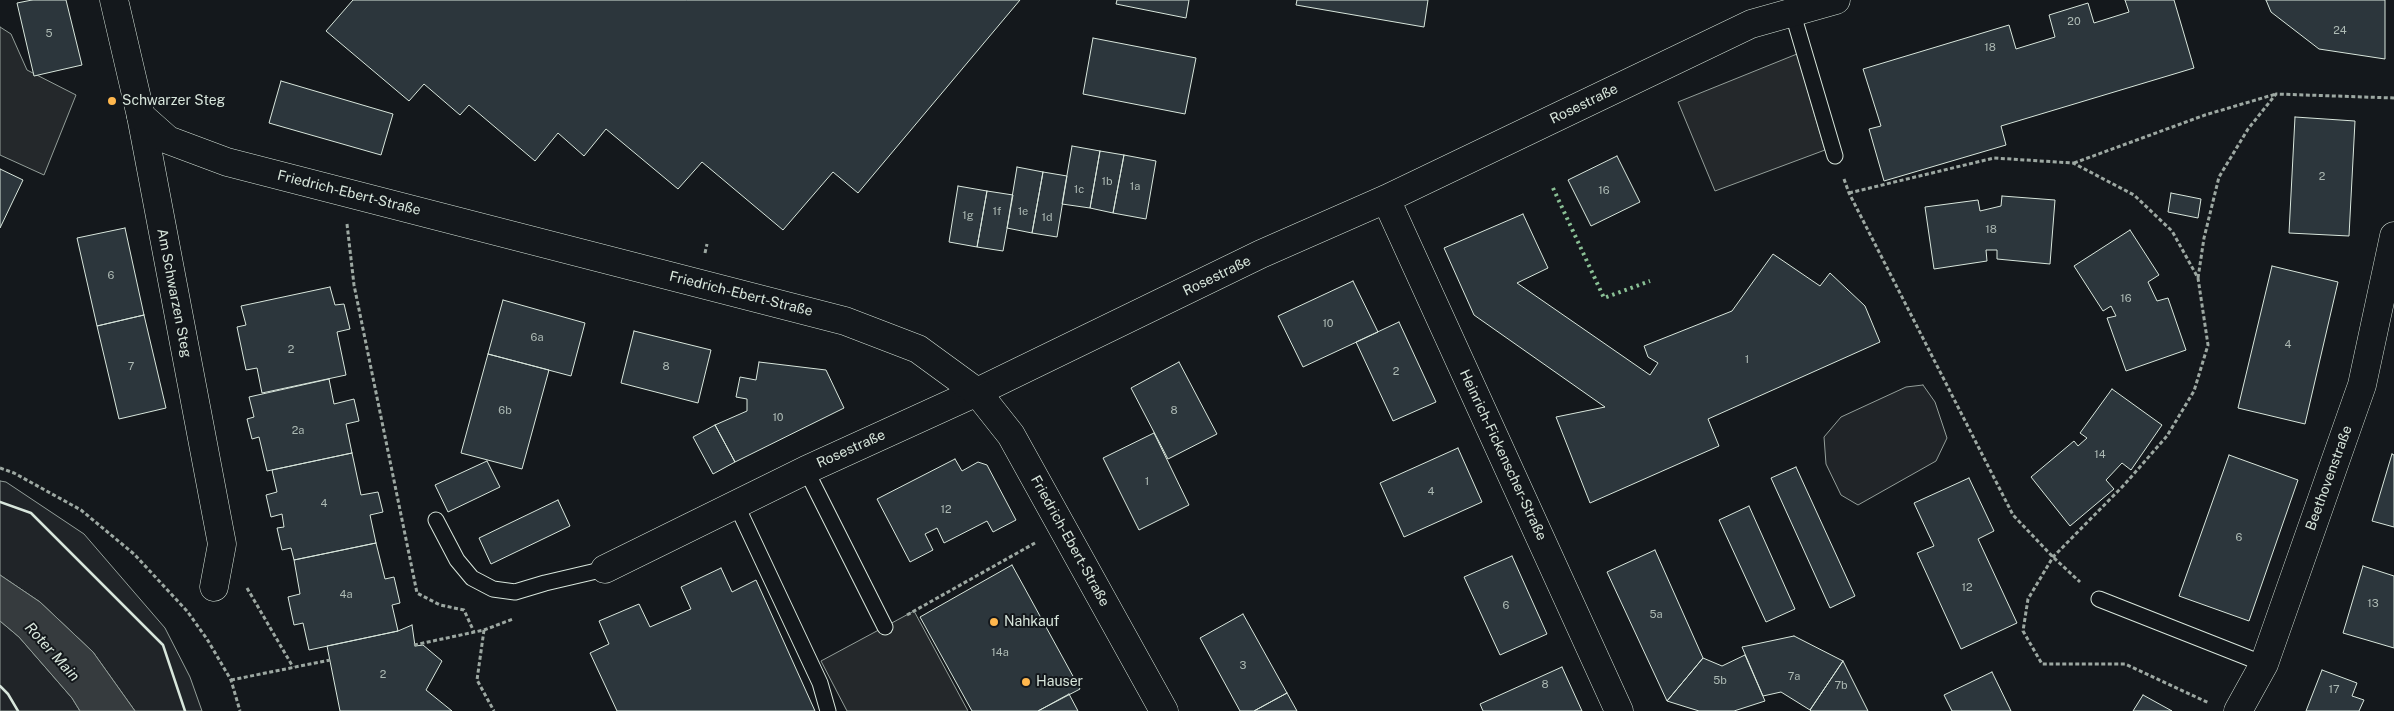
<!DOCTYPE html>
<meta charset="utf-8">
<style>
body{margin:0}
canvas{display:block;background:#14181c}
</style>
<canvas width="2394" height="711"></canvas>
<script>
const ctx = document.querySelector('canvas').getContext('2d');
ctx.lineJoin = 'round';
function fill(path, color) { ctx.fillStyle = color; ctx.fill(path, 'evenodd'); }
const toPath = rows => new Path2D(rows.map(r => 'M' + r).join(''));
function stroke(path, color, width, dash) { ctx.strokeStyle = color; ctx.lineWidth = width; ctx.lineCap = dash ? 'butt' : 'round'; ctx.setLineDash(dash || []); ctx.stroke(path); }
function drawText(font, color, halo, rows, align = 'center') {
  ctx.font = font + ' "Public Sans",sans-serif'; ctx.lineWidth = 4; ctx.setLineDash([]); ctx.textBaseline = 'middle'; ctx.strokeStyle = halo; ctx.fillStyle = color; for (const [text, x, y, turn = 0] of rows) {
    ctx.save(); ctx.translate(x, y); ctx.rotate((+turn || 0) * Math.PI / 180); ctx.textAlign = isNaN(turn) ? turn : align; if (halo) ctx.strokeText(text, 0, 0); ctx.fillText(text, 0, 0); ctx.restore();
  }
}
const green = toPath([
 [1923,385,1935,402,1947,438,1936,461,1858,505,1841,495,1826,464,1824,437,1841,417,1906,387,1923,385],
 [0,481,6,482,84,534,165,628,190,677,202,711,135,711,93,652,40,602,0,575,0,481],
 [0,621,19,637,72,698,80,711,0,711,0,621]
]);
const parking = toPath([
 [0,27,11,34,27,70,76,95,44,175,0,155,0,27],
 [1797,54,1825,150,1715,191,1678,102,1797,54],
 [914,611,968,711,847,711,821,661,914,611]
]);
const water = toPath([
 [0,575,40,602,93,652,135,711,80,711,72,698,19,637,0,621,0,575]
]);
const building = toPath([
 [32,0,66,0,82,65,34,76,17,3,32,0],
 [353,0,1020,0,858,193,833,172,783,230,702,162,678,189,606,129,584,156,558,133,535,161,469,105,460,115,424,84,409,101,326,31,353,0],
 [1117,0,1189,0,1186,18,1116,4,1117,0],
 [1297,0,1428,0,1424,27,1296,5,1297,0],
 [2125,0,2174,0,2194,68,2001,126,2006,145,1884,181,1869,129,1881,126,1863,69,2009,25,2016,49,2055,37,2049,15,2088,3,2094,23,2129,12,2125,0],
 [2266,0,2385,0,2385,59,2319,49,2271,12,2266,0],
 [1093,38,1196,58,1185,114,1083,94,1093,38],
 [281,81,393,114,381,155,269,123,281,81],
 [2295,117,2355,121,2349,236,2289,233,2295,117],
 [1072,146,1100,151,1090,208,1062,204,1072,146],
 [1100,151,1124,155,1113,213,1090,208,1100,151],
 [1124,155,1156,161,1146,219,1113,213,1124,155],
 [1617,156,1640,202,1591,226,1568,180,1617,156],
 [1017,167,1043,172,1032,233,1007,228,1017,167],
 [0,169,23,180,0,228,0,169],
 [1043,172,1067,176,1057,237,1032,233,1043,172],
 [958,186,987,191,977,247,949,242,958,186],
 [987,191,1013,195,1003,251,977,247,987,191],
 [2171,193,2201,199,2198,218,2168,212,2171,193],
 [2002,196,2055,200,2050,264,1997,259,1997,250,1986,250,1987,261,1934,269,1925,207,1978,200,1980,211,2001,206,2002,196],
 [1523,214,1548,268,1517,283,1650,375,1658,363,1648,357,1644,346,1732,311,1773,254,1820,286,1830,273,1865,306,1880,342,1708,419,1719,446,1590,503,1556,417,1605,407,1474,315,1444,248,1523,214],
 [125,228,144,315,97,326,77,238,125,228],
 [2130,230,2159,275,2148,282,2157,301,2168,298,2186,350,2126,371,2107,318,2116,316,2111,306,2103,311,2074,266,2130,230],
 [2272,266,2338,282,2305,424,2238,408,2272,266],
 [1353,281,1378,332,1303,367,1278,316,1353,281],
 [330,287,335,305,344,304,350,329,337,332,346,375,262,393,257,368,246,370,237,327,246,325,241,306,330,287],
 [503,300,585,323,571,376,488,354,503,300],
 [144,315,166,408,119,419,97,326,144,315],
 [1399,322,1436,402,1393,421,1356,342,1399,322],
 [634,331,711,350,698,403,621,383,634,331],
 [488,354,549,370,522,469,461,453,488,354],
 [759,362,826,370,844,408,735,462,715,425,747,411,747,399,736,397,740,377,756,380,759,362],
 [1179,362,1217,434,1168,459,1131,388,1179,362],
 [329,379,334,404,354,399,359,421,346,424,352,453,267,471,259,437,252,439,247,419,254,417,249,397,329,379],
 [2112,389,2162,425,2131,470,2122,463,2106,480,2114,489,2070,526,2031,477,2074,441,2078,446,2087,438,2080,433,2112,389],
 [715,425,735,462,713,474,693,437,715,425],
 [1154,433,1189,505,1139,530,1103,458,1154,433],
 [1458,448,1482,502,1404,537,1380,483,1458,448],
 [352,453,361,495,378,492,383,512,370,515,376,543,294,560,291,548,282,550,277,528,284,527,282,514,271,517,266,495,277,492,272,470,352,453],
 [2392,454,2394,455,2394,527,2372,521,2392,454],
 [2229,455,2298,480,2249,621,2179,596,2229,455],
 [955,459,962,471,978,462,987,465,1016,520,993,532,987,521,944,543,937,528,925,534,933,550,910,562,877,499,955,459],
 [487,461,500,487,448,512,435,485,487,461],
 [1796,467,1855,596,1830,608,1771,478,1796,467],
 [1969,478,1994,531,1978,539,2017,623,1961,649,1917,553,1934,546,1914,503,1969,478],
 [558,500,570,526,491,564,479,538,558,500],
 [1749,506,1795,609,1766,622,1719,520,1749,506],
 [376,543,385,579,394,577,400,603,392,605,398,631,309,650,303,623,294,625,288,597,300,594,294,560,376,543],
 [1655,550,1703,658,1667,701,1607,572,1655,550],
 [1512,556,1547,634,1500,655,1464,577,1512,556],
 [1012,565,1080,689,1038,711,972,711,920,617,1012,565],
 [2363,566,2394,576,2394,648,2343,633,2363,566],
 [721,568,732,592,756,580,815,711,617,711,590,653,609,644,599,621,639,604,650,627,691,609,681,587,721,568],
 [1243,614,1287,693,1254,711,1240,711,1200,638,1243,614],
 [412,625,415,646,423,645,442,661,426,690,452,711,340,711,327,646,398,631,412,625],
 [1794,636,1843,661,1810,710,1781,692,1763,696,1742,647,1794,636],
 [1745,655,1765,701,1734,711,1699,711,1667,701,1703,658,1722,666,1745,655],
 [1843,661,1868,711,1811,711,1810,710,1843,661],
 [1562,667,1582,711,1483,711,1480,704,1562,667],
 [2322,670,2357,683,2352,696,2364,700,2359,711,2306,711,2322,670],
 [1992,672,2011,711,1952,711,1944,695,1992,672],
 [1287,693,1297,711,1254,711,1287,693],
 [1069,694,1078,711,1038,711,1069,694],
 [2143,695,2172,711,2133,711,2143,695]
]);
const path = toPath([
 [2074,163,2205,115,2276,94],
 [1844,179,1849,193,2013,515,2053,557,2080,582],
 [1849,193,1994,158,2073,163,2134,195,2172,231,2198,278,2208,345,2194,391,2167,436,2124,485,2053,557,2028,599,2023,631,2042,664,2125,664,2209,703],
 [347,224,354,285,417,593,440,605,464,610,474,632],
 [705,253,707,244],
 [2198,278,2204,238,2219,177,2248,129,2276,94,2394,98],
 [0,468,14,473,81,510,134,554,187,611,207,639,231,680,240,711],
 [247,588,293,667],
 [907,615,1035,543],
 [484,630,477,680,494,711],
 [414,645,484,630,513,619],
 [231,680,330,660]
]);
const lane = toPath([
 [1792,11,1835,156],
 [806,470,885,627],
 [736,504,820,683,828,711],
 [436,520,457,560,472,578,493,589,515,592,545,583,605,569],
 [2099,599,2264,664]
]);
const street = toPath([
 [141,116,222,544,214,587],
 [1386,199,1619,711],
 [605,569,806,470,977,392,1261,254,1386,199,1751,24,1836,0],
 [2238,711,2264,664,2362,385,2394,236]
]);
const secondary = toPath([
 [114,0,141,116,168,140,227,162,845,321,918,349,977,392,1011,435,1164,711]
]);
const hedge = toPath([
 [1553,188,1604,298,1650,281]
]);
const wall = toPath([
 [0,502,31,513,163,645,185,711],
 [0,686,8,694,18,711]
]);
const markers = [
 [112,101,5,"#ffb74d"],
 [994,622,5,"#ffb74d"],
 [1026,682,5,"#ffb74d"]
];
const numberNames = [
 ["20",2074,22],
 ["24",2340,31],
 ["5",49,34],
 ["18",1990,48],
 ["2",2322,177],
 ["1b",1107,182],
 ["1a",1135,187],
 ["1c",1079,190],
 ["16",1604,191],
 ["1f",997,212],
 ["1e",1023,212],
 ["1g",968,216],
 ["1d",1047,218],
 ["18",1991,230],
 ["6",111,276],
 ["16",2126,299],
 ["10",1328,324],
 ["6a",537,338],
 ["4",2288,345],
 ["2",291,350],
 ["1",1747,360],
 ["7",131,367],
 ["8",666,367],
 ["2",1396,372],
 ["6b",505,411],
 ["8",1174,411],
 ["10",778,418],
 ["2a",298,431],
 ["14",2100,455],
 ["1",1147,482],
 ["4",1431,492],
 ["4",324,504],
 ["12",946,510],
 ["6",2239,538],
 ["12",1967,588],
 ["4a",346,595],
 ["13",2373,604],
 ["6",1506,606],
 ["5a",1656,615],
 ["14a",1000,653],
 ["3",1243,666],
 ["2",383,675],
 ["7a",1794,677],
 ["5b",1720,681],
 ["8",1545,685],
 ["7b",1841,686],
 ["17",2334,690]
];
const poiNames = [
 ["Schwarzer Steg",122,101],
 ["Nahkauf",1004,622],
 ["Hauser",1036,682]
];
const streetNames = [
 ["Rosestraße",1584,104,-26],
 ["Friedrich-Ebert-Straße",349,193,14],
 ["Rosestraße",1217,276,-26],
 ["Am Schwarzen Steg",174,293,79],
 ["Friedrich-Ebert-Straße",741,294,14],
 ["Rosestraße",851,449,-24],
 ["Heinrich-Fickenscher-Straße",1503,455,65],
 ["Beethovenstraße",2329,478,-70],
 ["Friedrich-Ebert-Straße",1070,541,61]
];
const waterNames = [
 ["Roter Main",52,652,48]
];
fill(green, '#202428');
stroke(green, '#939e99', 1);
fill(parking, '#24282b');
stroke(parking, '#939e99', 1);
fill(water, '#363b3e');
stroke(water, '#939e99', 1);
fill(building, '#2c363c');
stroke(building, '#d8e6dc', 1);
stroke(lane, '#d8e6dc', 17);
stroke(street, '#d8e6dc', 29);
stroke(secondary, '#d8e6dc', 29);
stroke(path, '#9da8a2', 3, [4, 2.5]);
stroke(lane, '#14181c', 15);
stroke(street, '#14181c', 28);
stroke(secondary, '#14181c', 28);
stroke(hedge, '#8ac095', 4, [2.5, 4]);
stroke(wall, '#d8e6dc', 2.5);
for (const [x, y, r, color] of markers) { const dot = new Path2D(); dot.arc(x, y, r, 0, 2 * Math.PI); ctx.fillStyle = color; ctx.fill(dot); stroke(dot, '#14181c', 2); }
drawText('11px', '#adbab4', null, numberNames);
drawText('14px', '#d8e6dc', '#14181c', poiNames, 'left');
drawText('14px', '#d8e6dc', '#14181c', streetNames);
drawText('italic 15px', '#d8e6dc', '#14181c', waterNames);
</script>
